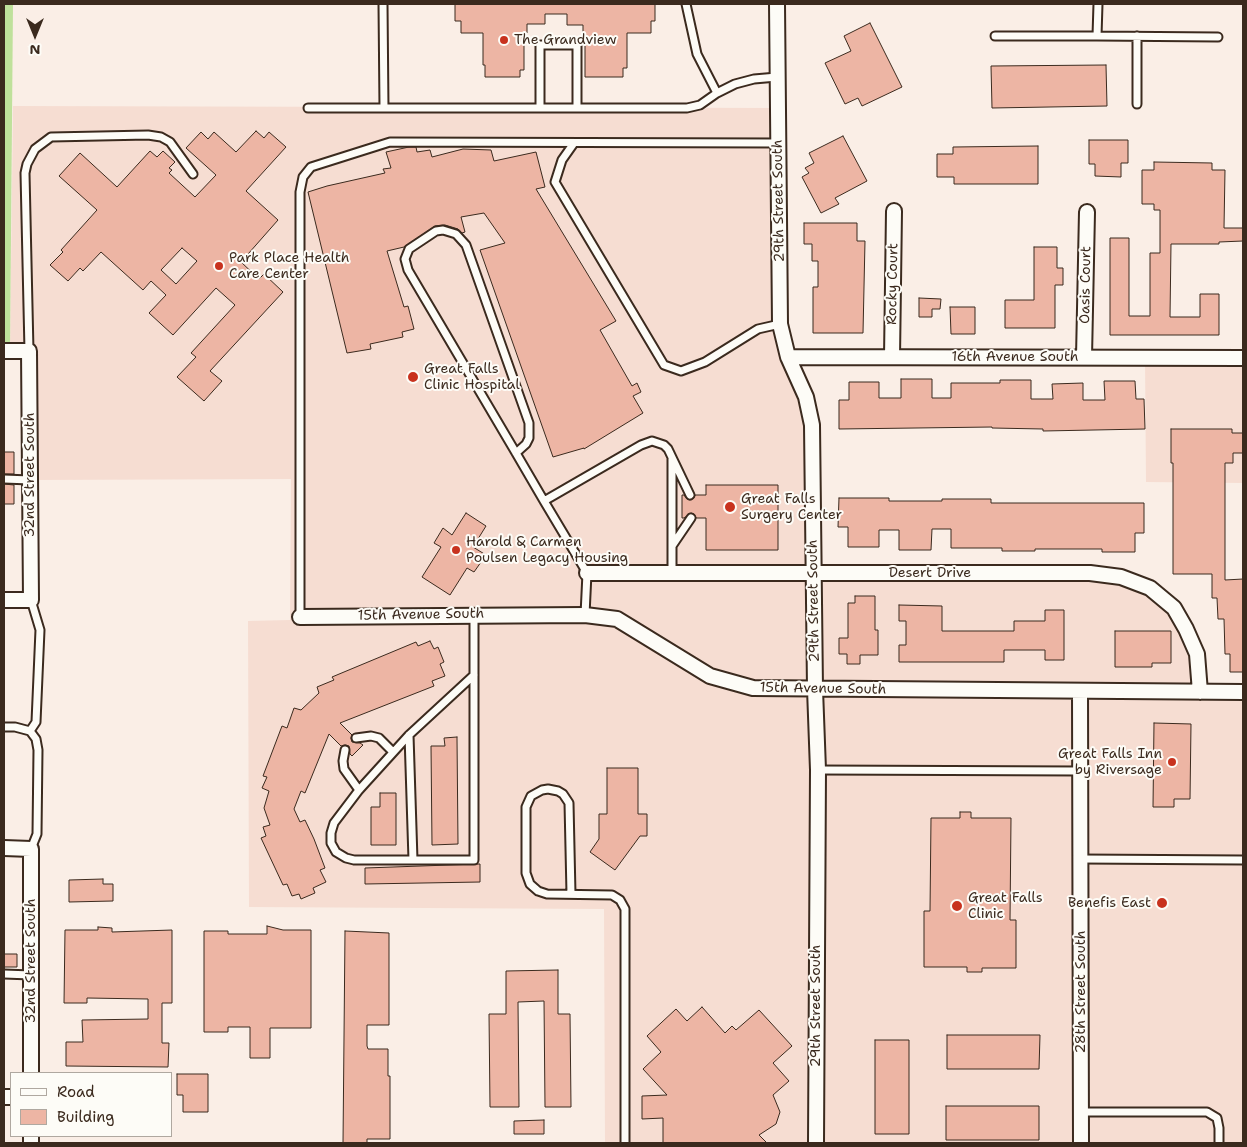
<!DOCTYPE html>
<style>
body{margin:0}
#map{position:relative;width:1247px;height:1147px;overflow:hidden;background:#faeee6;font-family:"Shantell Sans",sans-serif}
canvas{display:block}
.frame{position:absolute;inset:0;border:5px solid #3b2a1e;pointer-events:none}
.legend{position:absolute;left:10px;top:1072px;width:162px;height:65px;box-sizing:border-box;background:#fdfcf7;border:1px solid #afa8a0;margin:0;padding:6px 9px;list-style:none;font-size:15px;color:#3b2a1e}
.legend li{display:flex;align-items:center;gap:10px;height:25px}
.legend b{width:25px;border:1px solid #afa8a0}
.north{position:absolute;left:10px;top:10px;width:50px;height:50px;-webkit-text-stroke:4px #fdfcf7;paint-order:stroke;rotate:180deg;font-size:14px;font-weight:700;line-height:20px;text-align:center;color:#3b2a1e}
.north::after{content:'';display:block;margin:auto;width:18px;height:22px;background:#3b2a1e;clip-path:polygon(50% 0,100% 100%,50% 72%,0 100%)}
</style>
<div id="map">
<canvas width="1247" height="1147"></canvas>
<div class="frame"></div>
<ul class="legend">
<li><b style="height:6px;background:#fdfcf7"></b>Road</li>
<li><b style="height:14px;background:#edb5a4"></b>Building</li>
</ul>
<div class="north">N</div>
</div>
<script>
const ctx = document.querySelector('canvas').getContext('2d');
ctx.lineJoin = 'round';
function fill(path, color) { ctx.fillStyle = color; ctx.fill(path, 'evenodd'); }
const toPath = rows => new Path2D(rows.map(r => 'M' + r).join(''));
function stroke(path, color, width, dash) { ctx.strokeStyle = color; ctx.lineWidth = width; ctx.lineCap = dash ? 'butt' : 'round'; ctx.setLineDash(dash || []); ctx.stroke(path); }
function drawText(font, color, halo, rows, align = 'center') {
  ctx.font = font + ' "Shantell Sans",sans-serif'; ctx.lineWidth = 4; ctx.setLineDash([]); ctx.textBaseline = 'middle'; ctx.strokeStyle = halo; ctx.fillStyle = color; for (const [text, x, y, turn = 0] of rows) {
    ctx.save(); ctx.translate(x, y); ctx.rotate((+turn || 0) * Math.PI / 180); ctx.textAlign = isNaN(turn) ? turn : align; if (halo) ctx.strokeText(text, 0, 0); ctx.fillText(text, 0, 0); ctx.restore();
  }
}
const built = toPath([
 [13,106,778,108,780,324,806,397,814,572,1090,573,1150,588,1186,629,1200,692,1243,692,1243,1143,605,1143,604,909,249,907,248,621,290,620,291,479,30,480,29,351,10,351],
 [1145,358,1243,358,1243,483,1146,482]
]);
const green = toPath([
 [4,4,13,4,10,351,4,351]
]);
const building = toPath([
 [455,4,655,4,655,21,651,21,651,33,627,33,627,68,623,68,623,77,585,77,585,33,583,33,583,25,567,25,567,14,545,14,545,24,527,24,527,33,524,33,524,70,520,70,520,77,485,77,485,65,483,65,483,33,461,33,461,21,455,21,455,4],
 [870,23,902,87,862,106,858,98,845,104,825,63,851,51,844,36,870,23],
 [1106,65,1107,106,992,108,991,66,1106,65],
 [256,131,264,138,269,132,286,147,246,191,278,220,241,262,259,279,264,274,283,292,210,371,222,381,204,401,177,377,196,357,191,353,235,305,216,288,173,335,149,313,166,295,151,281,143,290,101,252,83,271,80,268,68,281,50,265,63,252,61,250,97,210,59,176,80,153,117,187,150,151,157,157,163,151,175,162,169,168,172,170,169,173,195,197,216,175,186,148,201,132,208,139,214,132,236,152,256,131],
 [182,248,197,261,176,284,161,270,182,248],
 [843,136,867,181,835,198,839,204,821,213,802,177,809,173,805,168,814,163,809,153,843,136],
 [1089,140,1128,140,1128,163,1121,163,1121,177,1095,176,1095,164,1089,164,1089,140],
 [1038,146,1038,184,954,184,954,177,937,177,937,154,953,154,953,147,1038,146],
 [409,147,416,147,417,152,430,150,432,157,463,149,491,150,494,161,536,152,545,187,536,189,616,321,600,330,632,386,637,383,641,392,633,396,643,413,584,449,584,448,553,457,480,250,505,243,484,213,461,217,465,232,462,233,458,229,445,225,435,226,404,247,387,251,404,307,408,306,414,329,402,332,403,337,370,344,371,349,347,353,308,192,327,186,385,173,383,169,391,168,386,152,409,147],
 [1154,162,1212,163,1212,170,1225,170,1224,228,1243,228,1243,241,1219,242,1219,244,1171,244,1170,317,1200,317,1200,294,1219,294,1219,335,1110,335,1110,238,1129,238,1129,316,1150,316,1150,253,1160,253,1160,210,1154,210,1154,204,1142,204,1142,170,1154,170,1154,162],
 [804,223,857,223,857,241,865,241,863,333,813,333,813,287,818,287,818,261,812,261,812,244,804,244,804,223],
 [1034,247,1057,247,1057,268,1063,268,1063,285,1055,285,1055,328,1005,328,1005,300,1034,300,1034,247],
 [919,298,941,299,940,309,932,309,932,317,919,317,919,298],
 [950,307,975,307,975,334,951,334,950,307],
 [901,379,932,379,932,398,951,398,951,383,1000,383,1000,380,1031,380,1031,399,1053,399,1052,384,1083,383,1083,400,1105,400,1104,381,1135,381,1136,399,1144,399,1145,429,1043,431,1043,429,992,428,992,427,839,429,839,400,849,400,849,382,879,382,879,398,901,398,901,379],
 [1171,429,1232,429,1232,433,1243,433,1243,453,1233,453,1233,463,1225,463,1225,580,1243,579,1243,672,1230,672,1230,654,1225,654,1224,619,1218,619,1217,598,1212,598,1212,574,1173,574,1173,463,1171,463,1171,429],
 [4,452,14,452,14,474,4,474,4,452],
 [4,484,14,485,14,504,4,504,4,484],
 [706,485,778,485,778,550,706,550,706,518,696,518,694,514,691,513,684,518,682,518,682,495,684,495,687,499,690,500,694,498,695,495,706,495,706,485],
 [839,498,889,498,889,501,942,501,942,499,991,499,991,503,1144,503,1144,533,1135,533,1135,552,1102,552,1102,549,1035,549,1035,551,1002,551,1002,548,951,548,951,529,932,529,931,550,899,550,899,530,879,530,879,547,848,547,848,527,838,527,839,498],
 [466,513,486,526,473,547,486,555,474,572,467,568,450,595,422,577,441,547,434,543,443,528,452,535,466,513],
 [855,596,875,596,875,630,878,630,878,655,860,655,860,664,847,664,847,654,839,654,839,638,848,638,848,603,855,603,855,596],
 [899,605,942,606,942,631,1014,631,1014,621,1045,621,1045,610,1064,610,1064,660,1045,660,1045,650,1004,650,1004,662,899,662,899,645,906,645,906,621,899,621,899,605],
 [1115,631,1171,631,1171,663,1152,663,1152,667,1115,667,1115,631],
 [430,641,434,649,438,647,444,662,440,664,445,676,432,681,434,686,340,723,352,735,351,738,352,742,360,743,363,745,352,756,350,754,349,746,345,745,341,746,329,734,305,793,301,791,294,809,300,822,305,820,314,839,325,868,320,870,326,882,313,888,315,893,301,899,299,894,292,896,287,884,283,885,261,838,266,836,263,827,270,825,264,808,269,791,262,788,267,777,263,776,282,726,287,728,294,708,301,710,319,693,317,687,334,680,332,677,416,642,418,646,430,641],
 [1154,723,1191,724,1190,799,1174,799,1174,807,1153,807,1154,723],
 [457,737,458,844,432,845,431,746,445,746,444,738,457,737],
 [607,768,638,768,638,814,647,814,647,836,640,836,615,870,590,852,599,839,599,814,607,814,607,768],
 [380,793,396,793,396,845,371,845,371,807,380,807,380,793],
 [960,812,971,812,971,818,1011,818,1010,920,1016,920,1016,968,982,968,982,972,967,972,967,967,924,967,924,911,930,911,931,818,960,818,960,812],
 [477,864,480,864,480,882,365,884,365,868,477,864],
 [103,879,103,884,113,884,113,901,69,902,69,880,103,879],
 [267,926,283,930,311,930,311,1028,270,1028,270,1058,250,1058,250,1027,228,1027,228,1032,204,1032,204,931,228,931,228,934,267,934,267,926],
 [98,927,112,928,112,932,172,930,172,1003,162,1003,162,1043,169,1043,168,1067,66,1066,66,1042,83,1042,82,1020,148,1019,148,999,87,998,87,1003,64,1003,65,930,98,930,98,927],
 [345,931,389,933,389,1025,367,1025,367,1046,368,1049,388,1049,388,1076,390,1076,390,1139,367,1139,367,1143,343,1143,345,931],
 [4,954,17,954,17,967,4,967,4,954],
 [558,970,558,1014,570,1014,571,1107,545,1107,544,1001,518,1002,519,1107,490,1107,489,1014,506,1014,506,971,558,970],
 [702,1007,725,1033,732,1026,736,1030,759,1010,792,1046,773,1063,789,1081,773,1095,780,1112,776,1124,759,1135,767,1143,663,1143,663,1118,642,1119,642,1096,667,1095,643,1069,661,1052,647,1036,676,1009,687,1021,702,1007],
 [947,1035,1040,1035,1039,1069,947,1069,947,1035],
 [875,1040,909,1040,909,1134,875,1134,875,1040],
 [177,1074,208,1074,208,1112,183,1112,183,1095,177,1095,177,1074],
 [946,1106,1039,1106,1039,1140,946,1140,946,1106],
 [544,1120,544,1134,514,1134,514,1121,544,1120]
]);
const service = toPath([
 [383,4,384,108],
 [686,4,697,54,717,93],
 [995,36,1097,36,1098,4],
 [1097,36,1218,37],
 [1137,36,1137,104],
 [308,108,687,108,700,105,717,93,735,84,754,79,777,77],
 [540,108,540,45,577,45,577,108],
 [574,143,562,160,555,182,664,365,681,371,705,362,758,329,780,324],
 [29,351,25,173,27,164,35,149,51,137,148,135,161,137,170,142,193,174],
 [516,453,526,444,529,438,529,423,466,245,456,234,443,230,436,231,409,249,405,259,408,270,516,453,544,501,587,573,585,615],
 [4,479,30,480],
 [544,501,641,445,652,441,664,445,668,449,690,495],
 [672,546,672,459],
 [672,572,672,546,691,518],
 [474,615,474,860,354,860,346,858,336,852,331,843,331,833,334,823,359,790,409,735,474,675],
 [300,617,300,192,303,177,311,167,390,142,778,143],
 [4,727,15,727,30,731,36,739,38,750,37,834,31,849],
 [30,731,36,722,40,630,31,600],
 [409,735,413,860],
 [356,738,371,736,379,738,393,752],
 [345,750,343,761,344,769,359,790],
 [818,770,1080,771],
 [1080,859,1243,860],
 [571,894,569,803,563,794,558,791,548,789,542,790,531,796,526,807,526,873,530,884,538,891,547,894,612,895,620,900,625,909,625,1143],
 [4,974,31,975],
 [1081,1112,1207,1112,1217,1118,1219,1128,1219,1143]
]);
const minor = toPath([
 [777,4,780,324,788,357,806,397,812,425,815,689,818,770,816,1143],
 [4,351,29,351,31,600,4,600],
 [788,357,1243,358],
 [892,357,894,211],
 [1084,357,1087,212],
 [587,573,1090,573,1121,577,1150,588,1174,608,1186,629,1197,654,1200,692],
 [300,617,585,615,617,619,710,676,753,688,1243,692],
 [1080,691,1081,1143],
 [4,848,31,849,31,1073],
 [4,1097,11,1097],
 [31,1136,31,1143]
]);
const markers = [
 [504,40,5,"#c8321e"],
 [219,266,5,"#c8321e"],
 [413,377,6,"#c8321e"],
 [730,507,6,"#c8321e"],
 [456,550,5,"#c8321e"],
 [1172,762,5,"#c8321e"],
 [1162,903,6,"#c8321e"],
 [957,906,6,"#c8321e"]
];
const poiNames = [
 ["The Grandview",514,40],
 ["Park Place Health",229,258],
 ["Care Center",229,274],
 ["Great Falls",424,369],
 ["Clinic Hospital",424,385],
 ["Great Falls",741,499],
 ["Surgery Center",741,515],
 ["Harold & Carmen",466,542],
 ["Poulsen Legacy Housing",466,558],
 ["Great Falls Inn",1162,754,"right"],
 ["by Riversage",1162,770,"right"],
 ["Great Falls",968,898],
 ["Clinic",968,914],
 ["Benefis East",1151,903,"right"]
];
const streetNames = [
 ["29th Street South",779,201,-91],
 ["Rocky Court",893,284,-89],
 ["Oasis Court",1086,285,-89],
 ["16th Avenue South",1015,357],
 ["32nd Street South",30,475,-90],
 ["Desert Drive",930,573],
 ["29th Street South",814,601,-91],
 ["15th Avenue South",421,615,-1],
 ["15th Avenue South",823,689,1],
 ["32nd Street South",31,961,-90],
 ["28th Street South",1081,992,-90],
 ["29th Street South",816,1006,-90]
];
fill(built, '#f6ddd2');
fill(green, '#bfe19b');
fill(building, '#edb5a4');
stroke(building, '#3b2a1e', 1);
stroke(service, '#3b2a1e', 11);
stroke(minor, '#3b2a1e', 18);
stroke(service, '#fdfcf7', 7);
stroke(minor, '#fdfcf7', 14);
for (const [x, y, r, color] of markers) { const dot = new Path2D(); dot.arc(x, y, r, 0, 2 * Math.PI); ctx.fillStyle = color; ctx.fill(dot); stroke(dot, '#fdfcf7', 2); }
drawText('14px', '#3b2a1e', '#fdfcf7', poiNames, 'left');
drawText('14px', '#3b2a1e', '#fdfcf7', streetNames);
</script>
